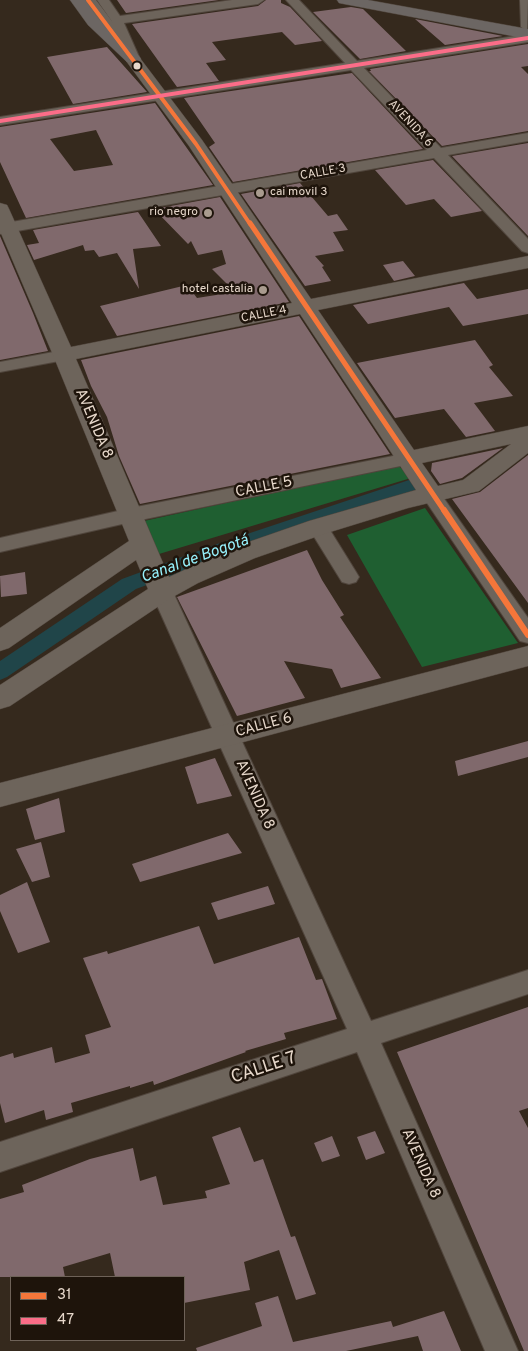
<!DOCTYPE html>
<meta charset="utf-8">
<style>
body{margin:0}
#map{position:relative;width:528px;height:1351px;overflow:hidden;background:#35291d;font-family:Overpass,sans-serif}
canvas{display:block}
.legend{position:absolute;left:10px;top:1276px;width:175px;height:65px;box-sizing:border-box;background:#1e140b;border:1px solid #6e6258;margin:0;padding:6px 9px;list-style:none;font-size:15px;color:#e7d8cb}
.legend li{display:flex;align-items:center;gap:10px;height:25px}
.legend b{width:25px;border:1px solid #6e6258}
</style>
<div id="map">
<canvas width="528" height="1351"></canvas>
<ul class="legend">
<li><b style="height:6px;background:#f5763a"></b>31</li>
<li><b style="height:6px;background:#fb6d88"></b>47</li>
</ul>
</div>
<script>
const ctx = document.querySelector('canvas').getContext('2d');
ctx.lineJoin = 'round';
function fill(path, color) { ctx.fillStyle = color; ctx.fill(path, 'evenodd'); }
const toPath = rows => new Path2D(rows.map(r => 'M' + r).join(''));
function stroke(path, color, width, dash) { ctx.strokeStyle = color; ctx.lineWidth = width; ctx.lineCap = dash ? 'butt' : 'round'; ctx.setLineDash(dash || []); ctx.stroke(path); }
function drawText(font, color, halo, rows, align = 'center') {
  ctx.font = font + ' Overpass,sans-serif'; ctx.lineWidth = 5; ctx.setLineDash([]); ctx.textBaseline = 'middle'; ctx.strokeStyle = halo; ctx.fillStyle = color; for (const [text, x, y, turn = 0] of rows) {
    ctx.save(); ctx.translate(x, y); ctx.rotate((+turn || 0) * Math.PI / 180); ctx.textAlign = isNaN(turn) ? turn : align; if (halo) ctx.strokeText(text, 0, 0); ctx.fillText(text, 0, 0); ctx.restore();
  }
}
const green = toPath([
 [398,465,411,478,159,554,144,521],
 [425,508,518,643,422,667,347,535]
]);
const canal = toPath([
 [409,480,416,482,418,486,416,490,234,553,136,589,7,677,0,680,0,661,122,579,220,543,409,480]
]);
const building = toPath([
 [117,0,219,0,126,13],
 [266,0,281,0,281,3,290,7,322,41,295,45,282,32,212,42,226,60,206,63,219,81,177,87,132,24,258,6],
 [351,7,363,9,406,51,360,59,313,12],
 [415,19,503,36,445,45],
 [528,44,528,66,521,67,528,74,528,131,442,146,369,71,371,71,370,69],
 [107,47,147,92,73,104,47,57],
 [352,73,423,149,233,182,209,147,215,143,184,98],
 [155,103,213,185,26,218,0,162,0,127],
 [96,130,113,165,74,171,50,139],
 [528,143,528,236,452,156],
 [433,160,482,211,451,217,434,199,406,205,375,170],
 [300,183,328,216,337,214,348,230,333,232,344,251,315,256,324,266,322,267,331,281,305,286,241,194],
 [220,197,289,302,117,336,100,306,187,285,197,298,235,292,212,269,226,264,222,250,198,255,191,241,188,244,154,209],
 [138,212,161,246,133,249,139,289,117,253,99,257,94,250,85,251,83,245,34,260,27,245,39,243,33,230],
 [0,236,33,313,48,351,0,360],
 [403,261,415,276,394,281,383,265],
 [464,283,477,299,528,289,528,314,463,326,449,307,368,324,353,305],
 [299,316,390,454,140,504,119,456,107,417,91,386,81,360],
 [475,340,493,365,489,367,513,396,474,403,495,431,466,437,444,409,395,418,357,363],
 [503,448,462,478,440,484,431,471,432,463],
 [528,455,528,603,452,499,480,492],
 [307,550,322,580,344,615,340,617,381,678,341,688,332,669,284,661,305,698,237,716,177,597],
 [25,572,27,594,1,597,0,576],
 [528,741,528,757,458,776,455,761],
 [215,758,232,796,197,804,185,767],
 [59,798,65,832,35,840,26,809],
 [228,833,242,853,140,882,132,864],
 [41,842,50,877,32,882,16,849],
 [27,882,50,942,18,953,0,911,0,895],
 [268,886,275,904,218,920,211,903],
 [199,926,214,964,299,937,316,980,322,979,337,1019,284,1033,286,1039,245,1051,246,1052,154,1085,153,1081,130,1088,130,1086,71,1103,73,1112,46,1120,44,1110,5,1123,0,1103,0,1057,13,1053,14,1058,52,1047,55,1063,90,1053,85,1035,111,1027,83,958,107,951,108,954],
 [528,1007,528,1108,519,1111,528,1128,528,1351,524,1351,397,1052],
 [240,1127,254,1162,263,1159,291,1237,295,1236,316,1294,296,1300,279,1250,244,1262,250,1290,184,1303,184,1277,115,1277,110,1253,63,1267,65,1277,0,1277,0,1199,24,1192,22,1185,90,1159,133,1148,140,1181,156,1176,163,1205,207,1198,205,1191,230,1184,212,1137],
 [375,1131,385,1153,366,1160,357,1137],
 [332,1136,340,1156,322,1162,314,1143],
 [278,1296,293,1342,391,1321,393,1327,444,1311,461,1351,423,1351,418,1336,346,1351,197,1351,196,1348,262,1326,255,1303]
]);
const street = toPath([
 [97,0,109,0,120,16,232,0,264,0,258,4,124,23,140,59,133,63,126,59,111,20,97,0],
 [286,0,299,0,357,61,528,34,528,42,364,68,441,148,528,133,528,141,448,155,528,239,528,253,522,251,434,158,0,234,0,224,427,150,351,70,0,125,0,117,345,63,286,0],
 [520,0,528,0,527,31,521,27,520,0],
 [64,350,70,351,73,355,70,359,0,372,0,362,64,350],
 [408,453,415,455,418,459,415,463,131,522,0,552,0,538,131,508,408,453],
 [431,488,438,490,528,618,528,643,520,641,421,494,424,490,431,488],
 [318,520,325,522,356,572,359,577,356,582,349,584,342,582,308,527,311,522,318,520],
 [162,585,170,587,173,592,371,1021,528,970,528,994,381,1043,518,1351,485,1351,357,1052,0,1172,0,1142,347,1029,151,592,154,587,162,585]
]);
const secondary = toPath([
 [81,0,96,0,202,140,311,299,528,256,528,268,318,310,414,450,528,426,528,453,479,491,408,508,327,533,255,558,198,583,171,598,10,706,0,709,0,685,148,589,136,560,9,648,0,651,0,628,129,541,53,355,0,231,0,203,7,205,9,209,71,347,292,303,189,146,81,0],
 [300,314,416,490,309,521,237,546,169,577,76,359,300,314],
 [511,444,463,480,438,486,422,463,511,444],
 [528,646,528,666,0,807,0,783,528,646]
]);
const primary = toPath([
 [70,0,85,0,98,19,139,56,141,59,139,62,127,62,88,25,70,0],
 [337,0,368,0,528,29,528,39,344,4,339,3,337,0]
]);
const bus1Far2 = toPath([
 [88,0,196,144,250,224]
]);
const bus1Far1 = toPath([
 [250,223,445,512]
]);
const bus1 = toPath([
 [444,510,528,635]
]);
const bus2 = toPath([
 [0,121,528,38]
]);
const markers = [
 [137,66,4.5,"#e7d8cb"],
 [260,193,5,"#a99b8e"],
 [208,213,5,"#a99b8e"],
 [263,290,5,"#a99b8e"]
];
const farStreetnames = [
 ["AVENIDA 6",410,124,47],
 ["CALLE 3",323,173,-10],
 ["CALLE 4",264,315,-11]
];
const farPoinames = [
 ["cai movil 3",270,193,"left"],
 ["rio negro",198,213],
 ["hotel castalia",253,290]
];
const streetNames = [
 ["AVENIDA 8",93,424,67],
 ["CALLE 5",264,488,-11],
 ["CALLE 6",264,726,-15],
 ["AVENIDA 8",254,795,66],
 ["AVENIDA 8",420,1164,66]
];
const waterNames = [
 ["Canal de Bogotá",195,560,-20]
];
const nearStreetnames = [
 ["CALLE 7",264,1069,-18]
];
fill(green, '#1f5f31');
fill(canal, '#204549');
fill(building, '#80696c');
stroke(street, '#50453c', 2);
stroke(secondary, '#50453c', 1);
stroke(primary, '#50453c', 1);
fill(street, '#6d645b');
fill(secondary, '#6d645b');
fill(primary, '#6c6663');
stroke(bus1Far2, '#f5763a', 4);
stroke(bus1Far1, '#f5763a', 5);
stroke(bus1, '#f5763a', 6);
stroke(bus2, '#fb6d88', 4);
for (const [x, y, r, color] of markers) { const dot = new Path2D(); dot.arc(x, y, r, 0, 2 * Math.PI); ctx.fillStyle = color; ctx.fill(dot); stroke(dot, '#1e140b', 2); }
drawText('12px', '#e7d8cb', '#1e140b', farStreetnames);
drawText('12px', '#e7d8cb', '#1e140b', farPoinames, 'right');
drawText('15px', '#e7d8cb', '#1e140b', streetNames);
drawText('italic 16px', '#96f1fc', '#1e140b', waterNames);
drawText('18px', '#e7d8cb', '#1e140b', nearStreetnames);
</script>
